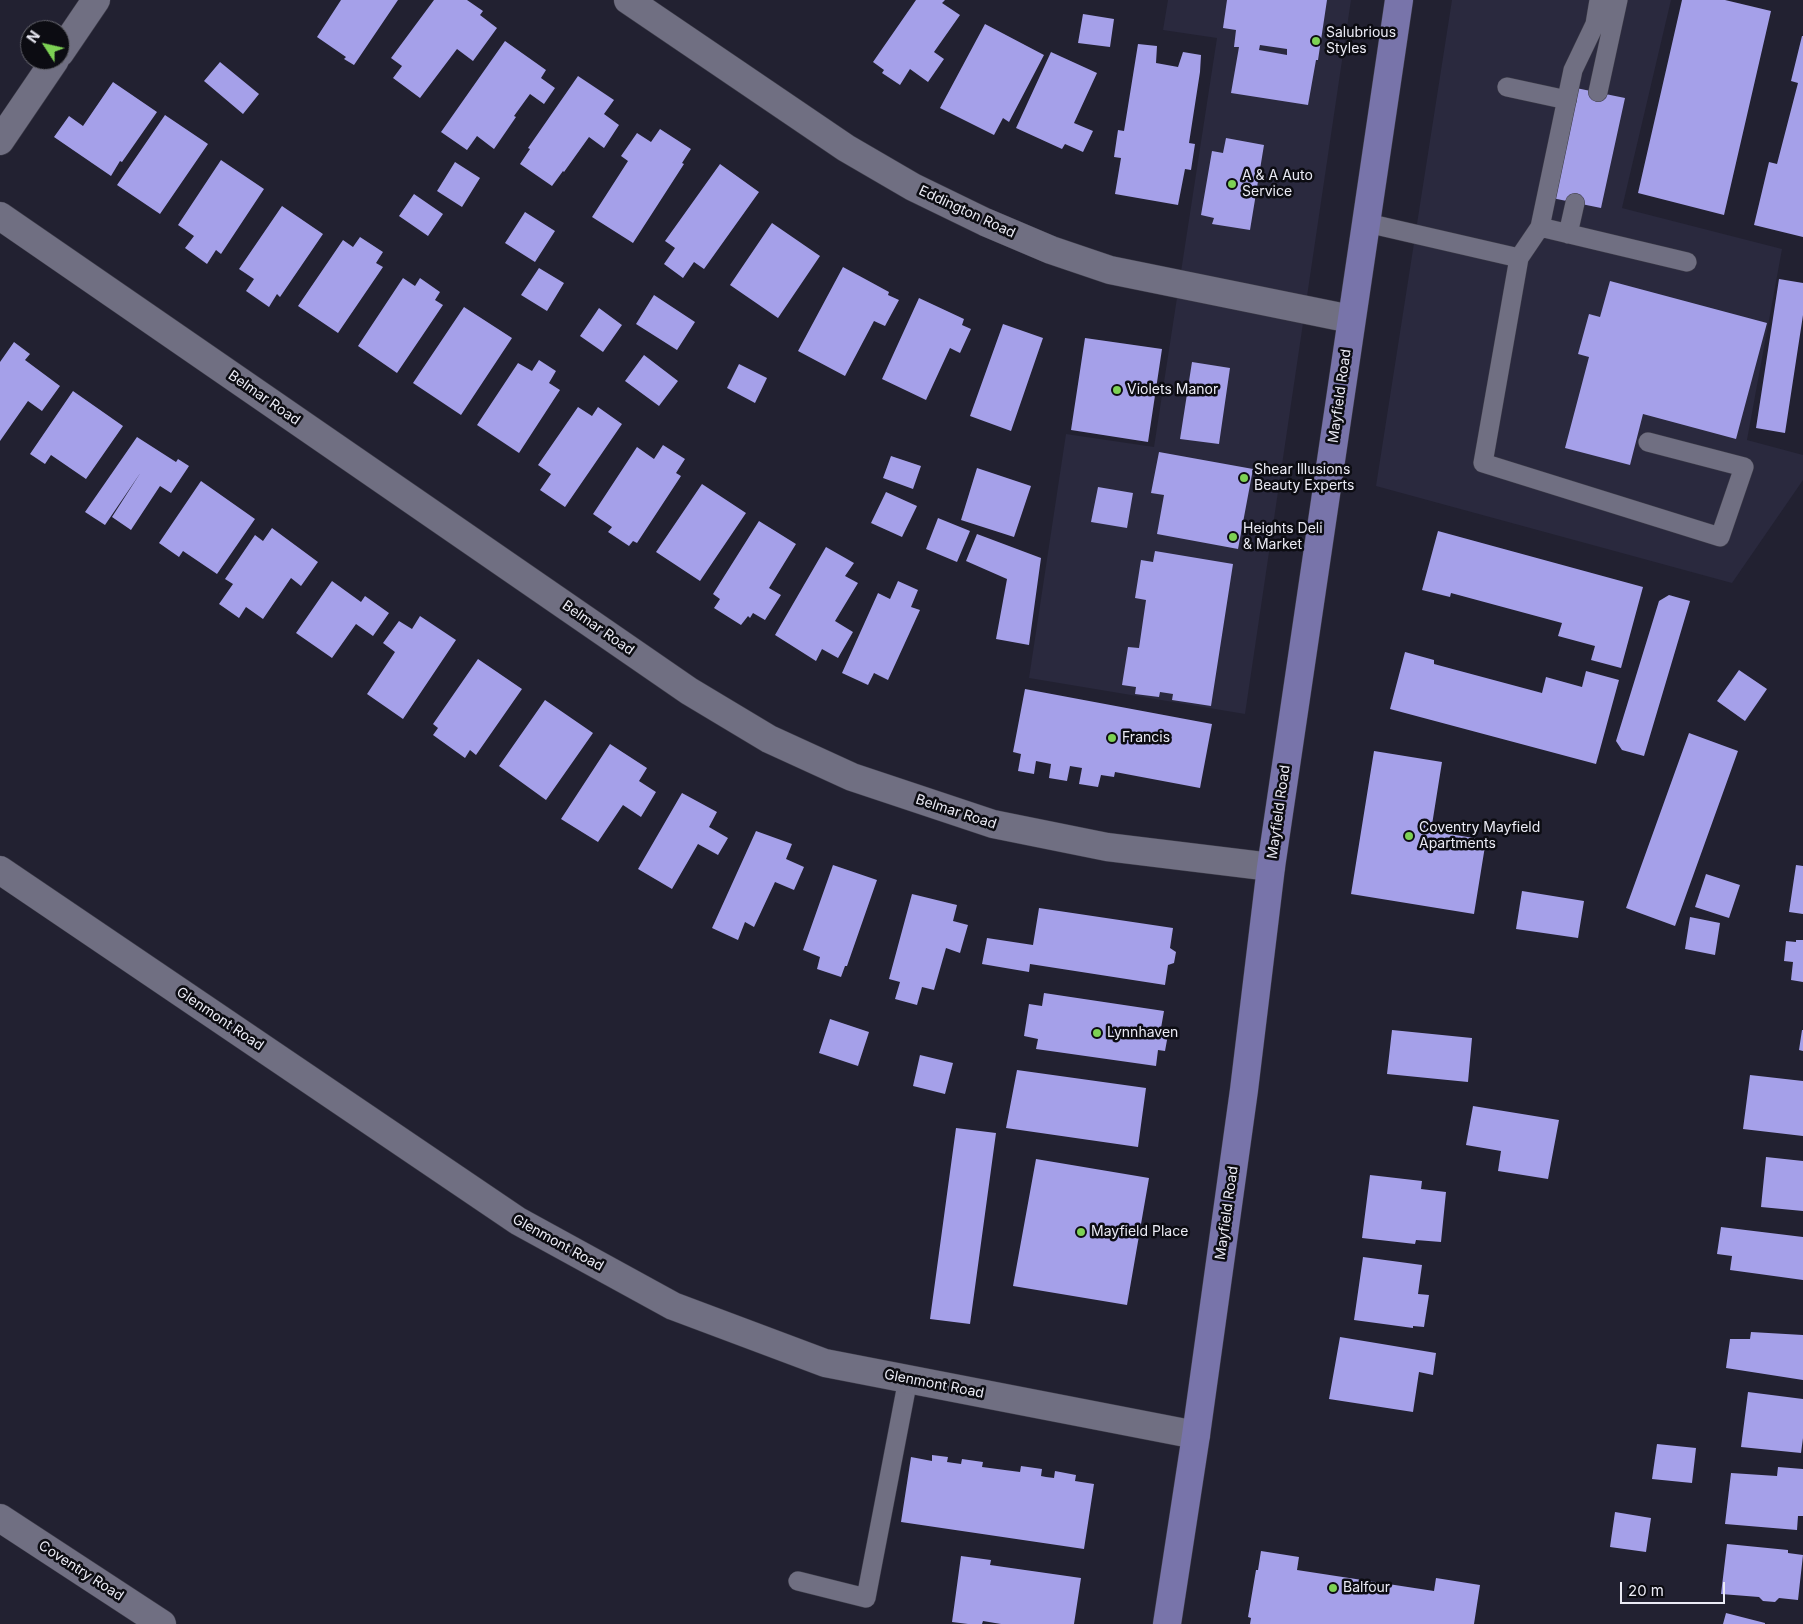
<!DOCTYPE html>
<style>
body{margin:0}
#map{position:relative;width:1803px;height:1624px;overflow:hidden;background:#222131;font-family:Inter,sans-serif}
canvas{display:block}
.north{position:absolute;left:20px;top:20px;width:50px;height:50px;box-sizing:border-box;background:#0c0c12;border:1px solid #65656d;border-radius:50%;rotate:305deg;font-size:14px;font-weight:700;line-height:20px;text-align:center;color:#ebebf5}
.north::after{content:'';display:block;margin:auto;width:18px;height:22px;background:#7dd154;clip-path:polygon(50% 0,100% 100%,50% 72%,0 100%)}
.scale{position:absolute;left:1620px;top:1582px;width:105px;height:22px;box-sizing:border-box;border:2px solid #ebebf5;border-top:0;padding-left:6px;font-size:15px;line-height:18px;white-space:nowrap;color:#ebebf5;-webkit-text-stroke:4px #0c0c12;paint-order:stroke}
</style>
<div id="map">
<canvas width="1803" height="1624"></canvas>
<div class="north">N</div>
<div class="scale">20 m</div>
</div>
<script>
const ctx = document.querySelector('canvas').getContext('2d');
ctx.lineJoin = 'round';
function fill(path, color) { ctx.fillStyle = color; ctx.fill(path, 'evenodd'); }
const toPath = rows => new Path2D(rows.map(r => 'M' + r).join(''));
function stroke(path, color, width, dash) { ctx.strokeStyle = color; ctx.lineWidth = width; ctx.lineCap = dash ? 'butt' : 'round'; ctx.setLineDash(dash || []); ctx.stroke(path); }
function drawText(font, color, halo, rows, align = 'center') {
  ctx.font = font + ' Inter,sans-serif'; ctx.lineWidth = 5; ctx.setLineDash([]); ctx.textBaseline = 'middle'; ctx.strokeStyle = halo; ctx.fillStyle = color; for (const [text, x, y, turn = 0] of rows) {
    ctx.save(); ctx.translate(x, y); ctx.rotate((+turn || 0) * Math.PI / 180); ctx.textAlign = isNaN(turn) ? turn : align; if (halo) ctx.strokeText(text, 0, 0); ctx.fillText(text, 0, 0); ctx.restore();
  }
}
const built = toPath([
 [1168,0,1351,0,1245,714,1029,678,1066,434,1154,447,1217,38,1163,30],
 [1452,0,1671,0,1622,208,1782,249,1747,440,1803,455,1803,480,1732,583,1376,486]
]);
const building = toPath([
 [341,0,398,0,354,65,344,59,346,57,317,37],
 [434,0,467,0,483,11,480,15,497,28,473,61,457,49,420,98,393,78,402,66,391,58],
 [916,0,945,0,942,3,960,15,934,52,944,59,928,82,910,69,900,85,882,73,884,70,873,62],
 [1227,0,1327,0,1318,60,1316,60,1308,105,1231,93,1239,47,1234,47,1236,30,1223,28],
 [1260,45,1287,49,1287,55,1259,50],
 [1682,0,1725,0,1771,11,1724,215,1638,193],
 [1083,14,1114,19,1110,47,1078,43],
 [985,24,1044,55,1009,122,1003,118,994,135,940,108],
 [1802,36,1803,36,1803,237,1754,225,1769,162,1777,164,1798,83,1791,81],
 [505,41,546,70,541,78,555,88,544,104,530,94,514,116,516,117,494,149,477,136,467,150,441,132],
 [1138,44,1157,46,1156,63,1178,67,1183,52,1201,55,1200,72,1189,143,1195,144,1191,170,1185,169,1178,205,1115,194,1121,158,1114,157,1118,130,1124,131],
 [1051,52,1097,73,1074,123,1093,131,1083,152,1065,144,1062,149,1016,128],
 [220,62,259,94,243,114,204,81],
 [578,76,614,100,604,114,619,125,604,148,589,137,564,172,563,171,552,186,520,164,530,149,528,148],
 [113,82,157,112,122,162,120,161,111,176,54,137,69,116,83,126],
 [1576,88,1625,98,1601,208,1552,198],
 [165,115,208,144,160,214,117,185],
 [660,129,691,149,682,163,684,164,633,243,592,217,628,161,621,156,637,133,651,142],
 [1226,138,1264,145,1250,230,1212,224,1214,218,1201,215,1212,151,1223,153],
 [221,160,264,189,221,254,216,250,207,264,185,248,194,236,178,225],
 [455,162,480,178,462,207,437,191],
 [720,164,759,192,704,269,694,262,683,278,664,264,675,248,665,241],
 [414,194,443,214,428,236,399,216],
 [282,206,323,234,280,297,277,294,269,307,246,291,254,279,239,269],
 [525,212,555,231,535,262,505,243],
 [772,223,820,256,778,318,730,285],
 [360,237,383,252,376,263,383,267,338,333,298,306,343,240,353,247],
 [843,267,889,292,888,295,899,300,885,326,874,321,845,376,798,351],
 [539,268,564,283,547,311,521,295],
 [403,278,415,286,420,278,440,292,435,300,443,305,397,373,358,346],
 [1779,279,1803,283,1803,315,1785,433,1756,428],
 [1610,281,1767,323,1736,439,1643,414,1630,465,1565,448,1589,357,1578,354,1589,314,1600,317],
 [654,295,695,322,677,350,636,324],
 [919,298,964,319,962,325,971,329,960,353,950,348,926,400,882,379],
 [464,307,512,338,461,415,413,383],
 [599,308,622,325,603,352,580,336],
 [1003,324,1043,338,1011,431,970,416],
 [1085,338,1162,349,1148,442,1071,430],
 [14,342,30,354,25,360,60,386,42,411,28,401,0,441,0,362],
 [644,355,678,381,659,406,625,381],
 [539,360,556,371,549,383,560,390,519,453,477,425,518,363,532,371],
 [1192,362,1230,368,1219,444,1180,439],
 [739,364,767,378,755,403,727,388],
 [73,391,123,426,86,479,51,455,45,464,30,454],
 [578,407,592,416,598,407,622,424,565,507,540,490,551,474,538,465],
 [137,437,176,462,178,459,189,466,171,493,160,486,131,530,112,517,141,472,105,525,85,512],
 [663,445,685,459,676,473,681,476,637,543,633,541,629,546,608,532,612,527,593,514,637,447,654,459],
 [1159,452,1253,469,1238,549,1157,534,1164,495,1151,493],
 [891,456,921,466,913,489,883,478],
 [977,468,1031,486,1014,537,961,520],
 [201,481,255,519,217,574,183,551,179,557,159,543],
 [702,484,746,513,700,581,656,552],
 [1098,487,1133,493,1127,528,1091,522],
 [886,492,917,506,902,537,871,523],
 [938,518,970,531,957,562,926,549],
 [759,521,796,544,769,588,781,595,765,620,753,613,750,618,748,616,741,625,714,608,720,599,713,594],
 [272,528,318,562,301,586,291,578,263,619,246,607,239,618,219,604,233,584,225,579,255,535,263,541],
 [1438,531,1643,587,1621,668,1591,660,1595,646,1558,636,1562,623,1451,593,1450,597,1422,590],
 [977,534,1041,558,1029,645,996,639,1007,579,966,561],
 [826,547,854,563,845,576,858,583,835,621,853,632,838,658,822,649,816,661,775,635],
 [1155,551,1233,564,1211,706,1172,700,1173,694,1160,692,1159,697,1135,694,1136,687,1122,685,1128,647,1139,648,1146,600,1135,598,1141,560,1153,562],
 [332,581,361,602,365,596,389,613,373,636,356,624,332,658,296,633],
 [898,581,918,590,911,607,920,610,888,680,874,673,868,685,842,673,878,593,890,599],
 [1669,595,1690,601,1644,756,1622,750,1616,741,1659,601],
 [420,616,456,640,403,719,367,694,395,652,383,643,399,621,412,629],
 [1405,652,1434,660,1434,664,1542,693,1546,677,1582,687,1586,671,1619,680,1596,764,1390,709],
 [478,659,522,689,476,755,470,750,465,758,433,735,438,728,433,724],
 [1739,670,1767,689,1745,721,1717,701],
 [1025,689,1212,724,1200,788,1115,772,1114,777,1101,775,1098,787,1079,784,1082,768,1070,766,1067,781,1049,778,1051,764,1036,761,1034,774,1018,771,1021,754,1013,752],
 [545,700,593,733,546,800,499,766],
 [1689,733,1738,751,1675,926,1626,908],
 [610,744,647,768,639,781,656,792,641,817,623,805,598,842,561,819],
 [1374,751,1442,762,1431,831,1486,840,1474,914,1351,894],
 [682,793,717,812,709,827,728,838,718,855,698,844,672,889,638,869],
 [756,831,792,844,786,859,804,867,794,890,775,882,754,927,745,922,738,940,712,928],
 [833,865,877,880,847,966,845,966,841,977,817,969,820,957,803,950],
 [1796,865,1803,866,1803,914,1789,912],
 [1706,874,1740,885,1729,918,1695,907],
 [1522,891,1584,901,1578,938,1516,929],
 [912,894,957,905,953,921,968,925,960,953,946,948,934,990,922,987,917,1005,895,999,900,982,889,979],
 [1039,908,1173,928,1170,948,1176,952,1174,963,1168,965,1165,985,1030,964,1029,972,982,964,987,938,1033,945],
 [1690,917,1720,923,1715,955,1685,949],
 [1796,940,1803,940,1803,982,1791,980,1793,962,1784,961,1786,941,1796,942],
 [1044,993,1164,1011,1161,1028,1169,1029,1165,1051,1158,1050,1156,1066,1036,1049,1038,1039,1024,1036,1029,1004,1042,1006],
 [830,1019,869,1032,858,1066,819,1053],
 [1392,1030,1472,1038,1468,1082,1387,1074],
 [1802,1030,1803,1030,1803,1051,1799,1050],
 [920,1055,953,1063,945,1094,913,1086],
 [1017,1070,1146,1088,1138,1147,1006,1128],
 [1750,1075,1803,1081,1803,1136,1743,1129],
 [1473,1106,1559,1120,1548,1179,1498,1171,1501,1151,1466,1145],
 [956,1128,996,1133,970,1324,930,1319],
 [1766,1157,1803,1161,1803,1211,1761,1207],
 [1036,1159,1149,1178,1127,1305,1013,1286],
 [1370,1175,1422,1181,1421,1189,1446,1192,1441,1242,1416,1240,1415,1244,1362,1238],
 [1721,1227,1803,1237,1803,1280,1730,1270,1732,1256,1717,1254],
 [1363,1257,1422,1265,1418,1294,1429,1295,1424,1327,1413,1326,1413,1328,1354,1320],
 [1751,1332,1803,1335,1803,1380,1726,1368,1730,1339,1750,1339],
 [1340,1337,1436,1353,1433,1375,1419,1372,1413,1412,1329,1399],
 [1748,1392,1803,1399,1803,1438,1801,1453,1741,1447],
 [1657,1444,1696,1448,1692,1483,1652,1479],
 [932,1455,948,1457,947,1462,961,1464,962,1459,983,1462,982,1467,1020,1472,1021,1466,1042,1469,1041,1476,1046,1477,1054,1478,1055,1471,1076,1475,1075,1481,1094,1484,1084,1549,901,1522,911,1457,932,1461],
 [1778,1467,1803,1469,1803,1516,1798,1516,1797,1530,1725,1524,1731,1473,1777,1476],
 [1615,1512,1651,1518,1646,1552,1610,1547],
 [1727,1544,1788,1550,1788,1553,1803,1555,1798,1600,1779,1598,1775,1602,1763,1601,1759,1597,1721,1594],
 [1261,1551,1299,1557,1297,1570,1434,1591,1436,1578,1480,1585,1474,1624,1250,1624,1251,1618,1248,1617,1256,1570,1258,1570],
 [961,1556,991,1560,990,1565,1081,1578,1074,1624,1001,1624,983,1621,982,1624,968,1624,952,1622],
 [1726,1613,1765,1623,1765,1624,1723,1624]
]);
const service = toPath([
 [1507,87,1567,100],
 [1598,92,1618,0],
 [1367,223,1519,258,1540,227,1573,70,1595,24,1599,0],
 [1540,227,1687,262],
 [1568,234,1575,203],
 [1519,258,1483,463,1720,537,1744,467,1648,442],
 [798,1581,866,1598,908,1379]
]);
const minor = toPath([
 [628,0,846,148,913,187,985,222,1051,250,1110,270,1351,319],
 [60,53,96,0],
 [0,141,55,60],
 [0,216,689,691,769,739,852,777,993,824,1107,847,1271,867],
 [0,870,518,1221,673,1306,825,1363,1196,1435]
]);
const tertiary = toPath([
 [0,1518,162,1624]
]);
const primary = toPath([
 [1167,1624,1196,1435,1244,1090,1271,867,1399,0]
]);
const markers = [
 [1316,41,5,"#7dd154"],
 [1232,184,5,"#7dd154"],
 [1117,390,5,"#7dd154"],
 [1244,478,5,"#7dd154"],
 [1233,537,5,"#7dd154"],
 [1112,738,5,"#7dd154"],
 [1409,836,5,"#7dd154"],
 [1097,1033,5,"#7dd154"],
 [1081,1232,5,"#7dd154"],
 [1333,1588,5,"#7dd154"]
];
const poiNames = [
 ["Salubrious",1326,33],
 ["Styles",1326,49],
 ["A & A Auto",1242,176],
 ["Service",1242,192],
 ["Violets Manor",1127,390],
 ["Shear Illusions",1254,470],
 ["Beauty Experts",1254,486],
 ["Heights Deli",1243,529],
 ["& Market",1243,545],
 ["Francis",1122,738],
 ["Coventry Mayfield",1419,828],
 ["Apartments",1419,844],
 ["Lynnhaven",1107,1033],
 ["Mayfield Place",1091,1232],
 ["Balfour",1343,1588]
];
const streetNames = [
 ["Eddington Road",967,212,25],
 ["Mayfield Road",1340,396,-82],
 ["Belmar Road",264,398,35],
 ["Belmar Road",598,628,35],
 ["Belmar Road",956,812,18],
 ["Mayfield Road",1279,812,-82],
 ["Glenmont Road",220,1019,34],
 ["Mayfield Road",1227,1213,-82],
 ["Glenmont Road",558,1243,29],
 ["Glenmont Road",934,1384,11],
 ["Coventry Road",81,1571,33]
];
fill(built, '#2a293e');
fill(building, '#a5a0e9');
stroke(service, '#3d3c49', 20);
stroke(minor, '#3d3c49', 29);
stroke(tertiary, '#3d3c49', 29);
stroke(primary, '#3d3c49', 29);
stroke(service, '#706f82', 19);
stroke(minor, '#706f82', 28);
stroke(tertiary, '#706f82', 28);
stroke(primary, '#7874aa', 28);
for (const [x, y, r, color] of markers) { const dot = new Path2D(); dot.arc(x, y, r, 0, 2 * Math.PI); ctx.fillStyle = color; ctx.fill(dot); stroke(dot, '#0c0c12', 2); }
drawText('14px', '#ebebf5', '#0c0c12', poiNames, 'left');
drawText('14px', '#ebebf5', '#0c0c12', streetNames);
</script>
